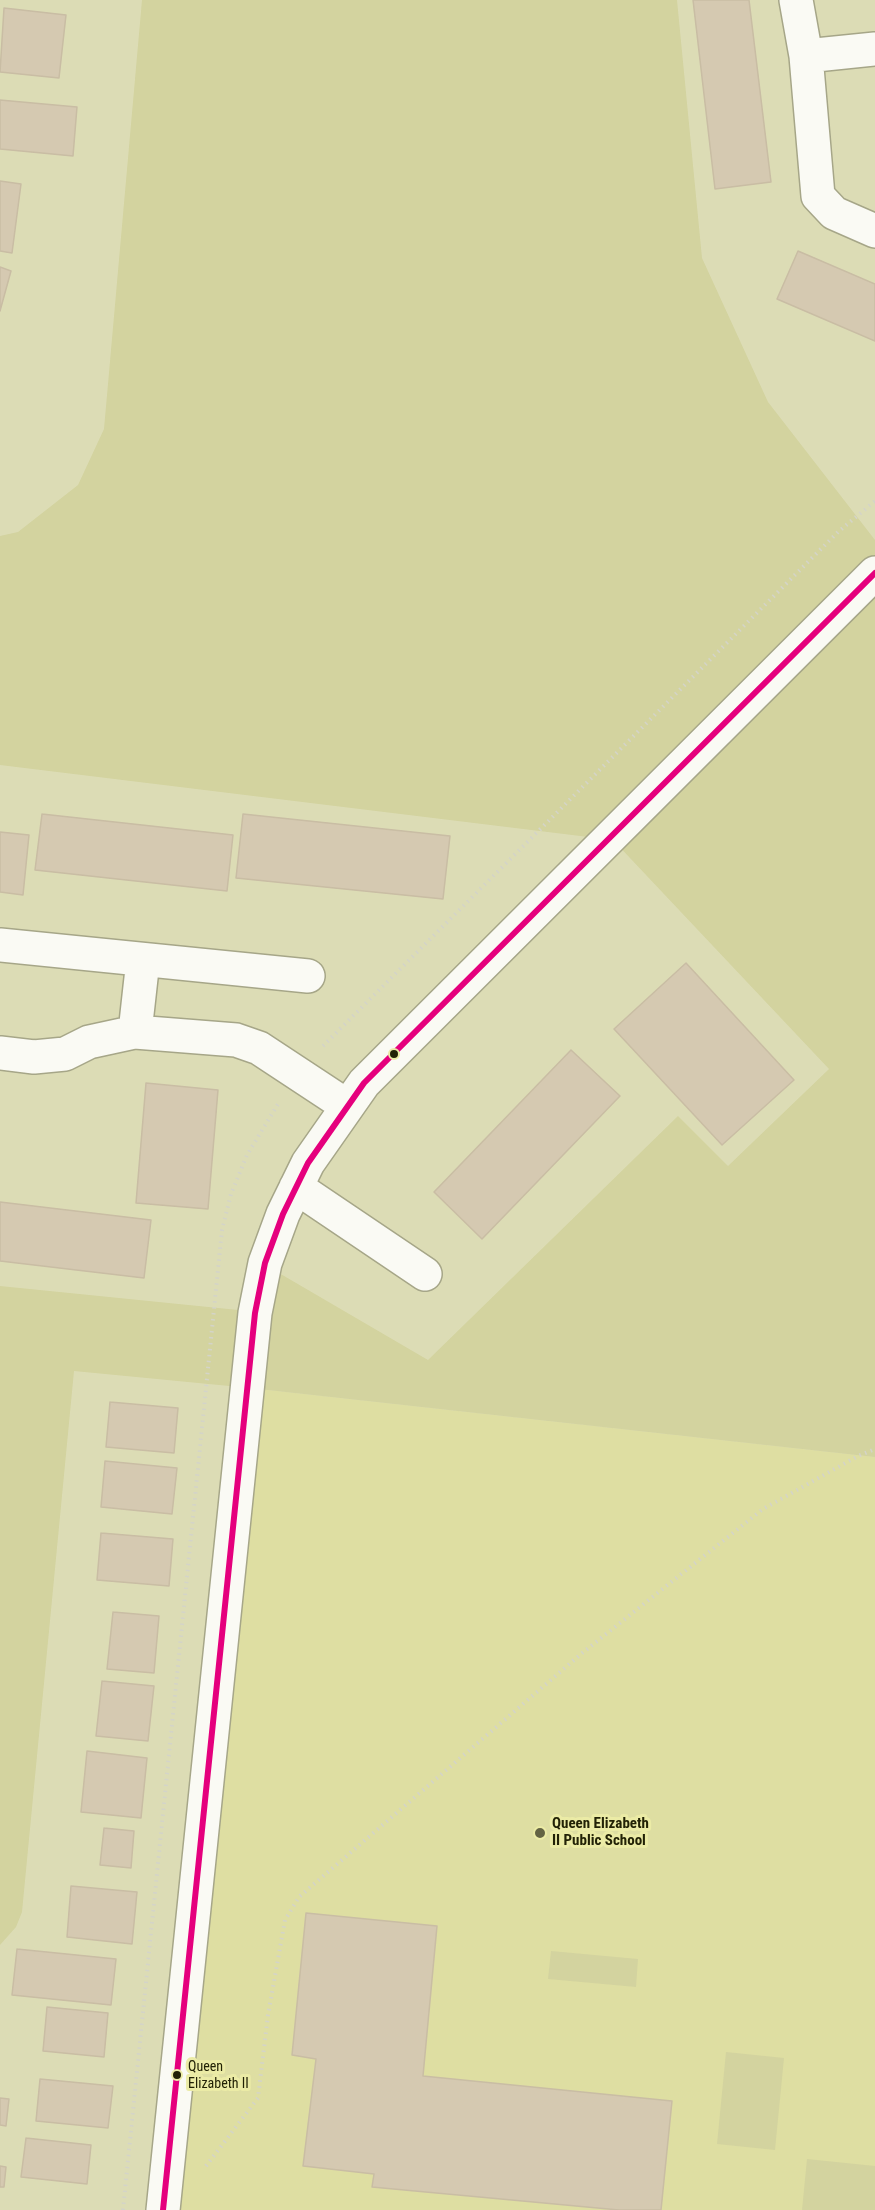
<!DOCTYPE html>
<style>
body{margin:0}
canvas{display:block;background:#dcdcb5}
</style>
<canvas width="875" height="2210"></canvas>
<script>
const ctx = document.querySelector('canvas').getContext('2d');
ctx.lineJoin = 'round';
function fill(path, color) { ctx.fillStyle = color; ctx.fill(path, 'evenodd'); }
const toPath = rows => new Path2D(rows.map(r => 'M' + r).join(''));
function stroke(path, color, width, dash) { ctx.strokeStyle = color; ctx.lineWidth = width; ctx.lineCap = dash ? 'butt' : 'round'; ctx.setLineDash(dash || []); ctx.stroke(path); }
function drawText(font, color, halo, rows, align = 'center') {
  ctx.font = font + ' "Roboto Condensed",sans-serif'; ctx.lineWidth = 6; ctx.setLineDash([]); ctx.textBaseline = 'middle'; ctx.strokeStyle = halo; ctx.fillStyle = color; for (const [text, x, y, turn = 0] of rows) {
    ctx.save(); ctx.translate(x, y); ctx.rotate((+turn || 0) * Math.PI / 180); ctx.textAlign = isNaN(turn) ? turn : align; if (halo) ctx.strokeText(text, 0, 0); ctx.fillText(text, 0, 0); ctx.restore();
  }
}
const built = toPath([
 [250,1388,875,1457,875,2210,166,2210]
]);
const green = toPath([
 [142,0,677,0,702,258,768,402,875,540,875,1457,250,1388,74,1371,22,1912,16,1927,0,1945,0,1286,258,1312,267,1266,428,1360,678,1116,728,1166,829,1069,613,840,0,765,0,536,18,532,78,485,104,429],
 [551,1951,638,1959,636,1987,548,1979],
 [726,2052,784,2058,775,2150,717,2144],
 [807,2159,875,2166,875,2210,802,2210]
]);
const building = toPath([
 [693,0,749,0,771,182,715,189,693,0],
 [4,8,66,15,59,78,0,72,4,8],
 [0,100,77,107,73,156,0,149,0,100],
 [0,181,21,184,12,253,0,251,0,181],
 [798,251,875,284,875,341,777,299,798,251],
 [0,267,11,271,0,311,0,267],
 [42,814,233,835,227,891,35,870,42,814],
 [243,814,450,836,443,899,236,878,243,814],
 [0,832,29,835,23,895,0,892,0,832],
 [686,963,794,1080,722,1145,614,1029,686,963],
 [571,1050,620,1096,482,1239,434,1192,571,1050],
 [146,1083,218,1090,208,1209,136,1203,146,1083],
 [0,1202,151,1220,144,1278,0,1261,0,1202],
 [110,1402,178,1408,174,1453,106,1447,110,1402],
 [105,1461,177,1468,172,1514,101,1507,105,1461],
 [101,1533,173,1539,169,1586,97,1580,101,1533],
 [113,1612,159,1616,154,1673,107,1669,113,1612],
 [102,1681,154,1686,148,1741,96,1736,102,1681],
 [87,1751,147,1758,141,1818,81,1812,87,1751],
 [104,1828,134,1831,131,1868,100,1865,104,1828],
 [71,1886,137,1892,132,1944,67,1937,71,1886],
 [306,1913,437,1926,423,2076,672,2101,661,2210,619,2210,372,2187,374,2174,303,2166,316,2059,292,2055,306,1913],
 [17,1949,116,1959,111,2005,12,1995,17,1949],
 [47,2007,108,2013,104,2057,43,2051,47,2007],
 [40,2079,113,2086,108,2128,36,2121,40,2079],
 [0,2098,9,2099,6,2126,0,2125,0,2098],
 [26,2138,91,2145,87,2184,21,2177,26,2138],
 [0,2166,6,2167,4,2187,0,2187,0,2166]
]);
const path = toPath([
 [323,1046,838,532,875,501],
 [206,2166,258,2098,268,2015,285,1920,299,1897,581,1654,763,1509,858,1456,875,1449],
 [123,2210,222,1230,231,1194,247,1155,278,1104]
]);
const minor = toPath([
 [796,0,806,56,818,196,834,213,875,231],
 [806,56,875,49],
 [0,945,308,976],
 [135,1032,143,960],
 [0,1053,34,1057,65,1054,89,1042,135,1032,236,1040,259,1048,347,1106],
 [296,1187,425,1274],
 [163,2210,255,1313,265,1263,283,1214,308,1163,364,1083,875,573]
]);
const bus1 = toPath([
 [163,2210,255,1313,265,1263,283,1214,308,1163,364,1083,875,573]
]);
const markers = [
 [394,1054,5,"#222206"],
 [540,1833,6,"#636343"],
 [177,2075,5,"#222206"]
];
const busNames = [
 ["Queen",188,2067],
 ["Elizabeth II",188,2084]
];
const poiNames = [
 ["Queen Elizabeth",552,1824],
 ["II Public School",552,1841]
];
fill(built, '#dedea2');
fill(green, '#d3d39f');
fill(building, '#d5c9b1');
stroke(building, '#c9bda4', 1.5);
stroke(minor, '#a6a688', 36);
stroke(path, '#d4d4c8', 4, [1.5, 4.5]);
stroke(minor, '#fafaf4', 33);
stroke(bus1, '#e5007d', 6);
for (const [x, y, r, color] of markers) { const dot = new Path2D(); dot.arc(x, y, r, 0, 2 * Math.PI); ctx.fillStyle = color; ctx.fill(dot); stroke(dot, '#ebeba6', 2); }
drawText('14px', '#222206', '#ebeba6', busNames, 'left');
drawText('bold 15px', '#222206', '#ebeba6', poiNames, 'left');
</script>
